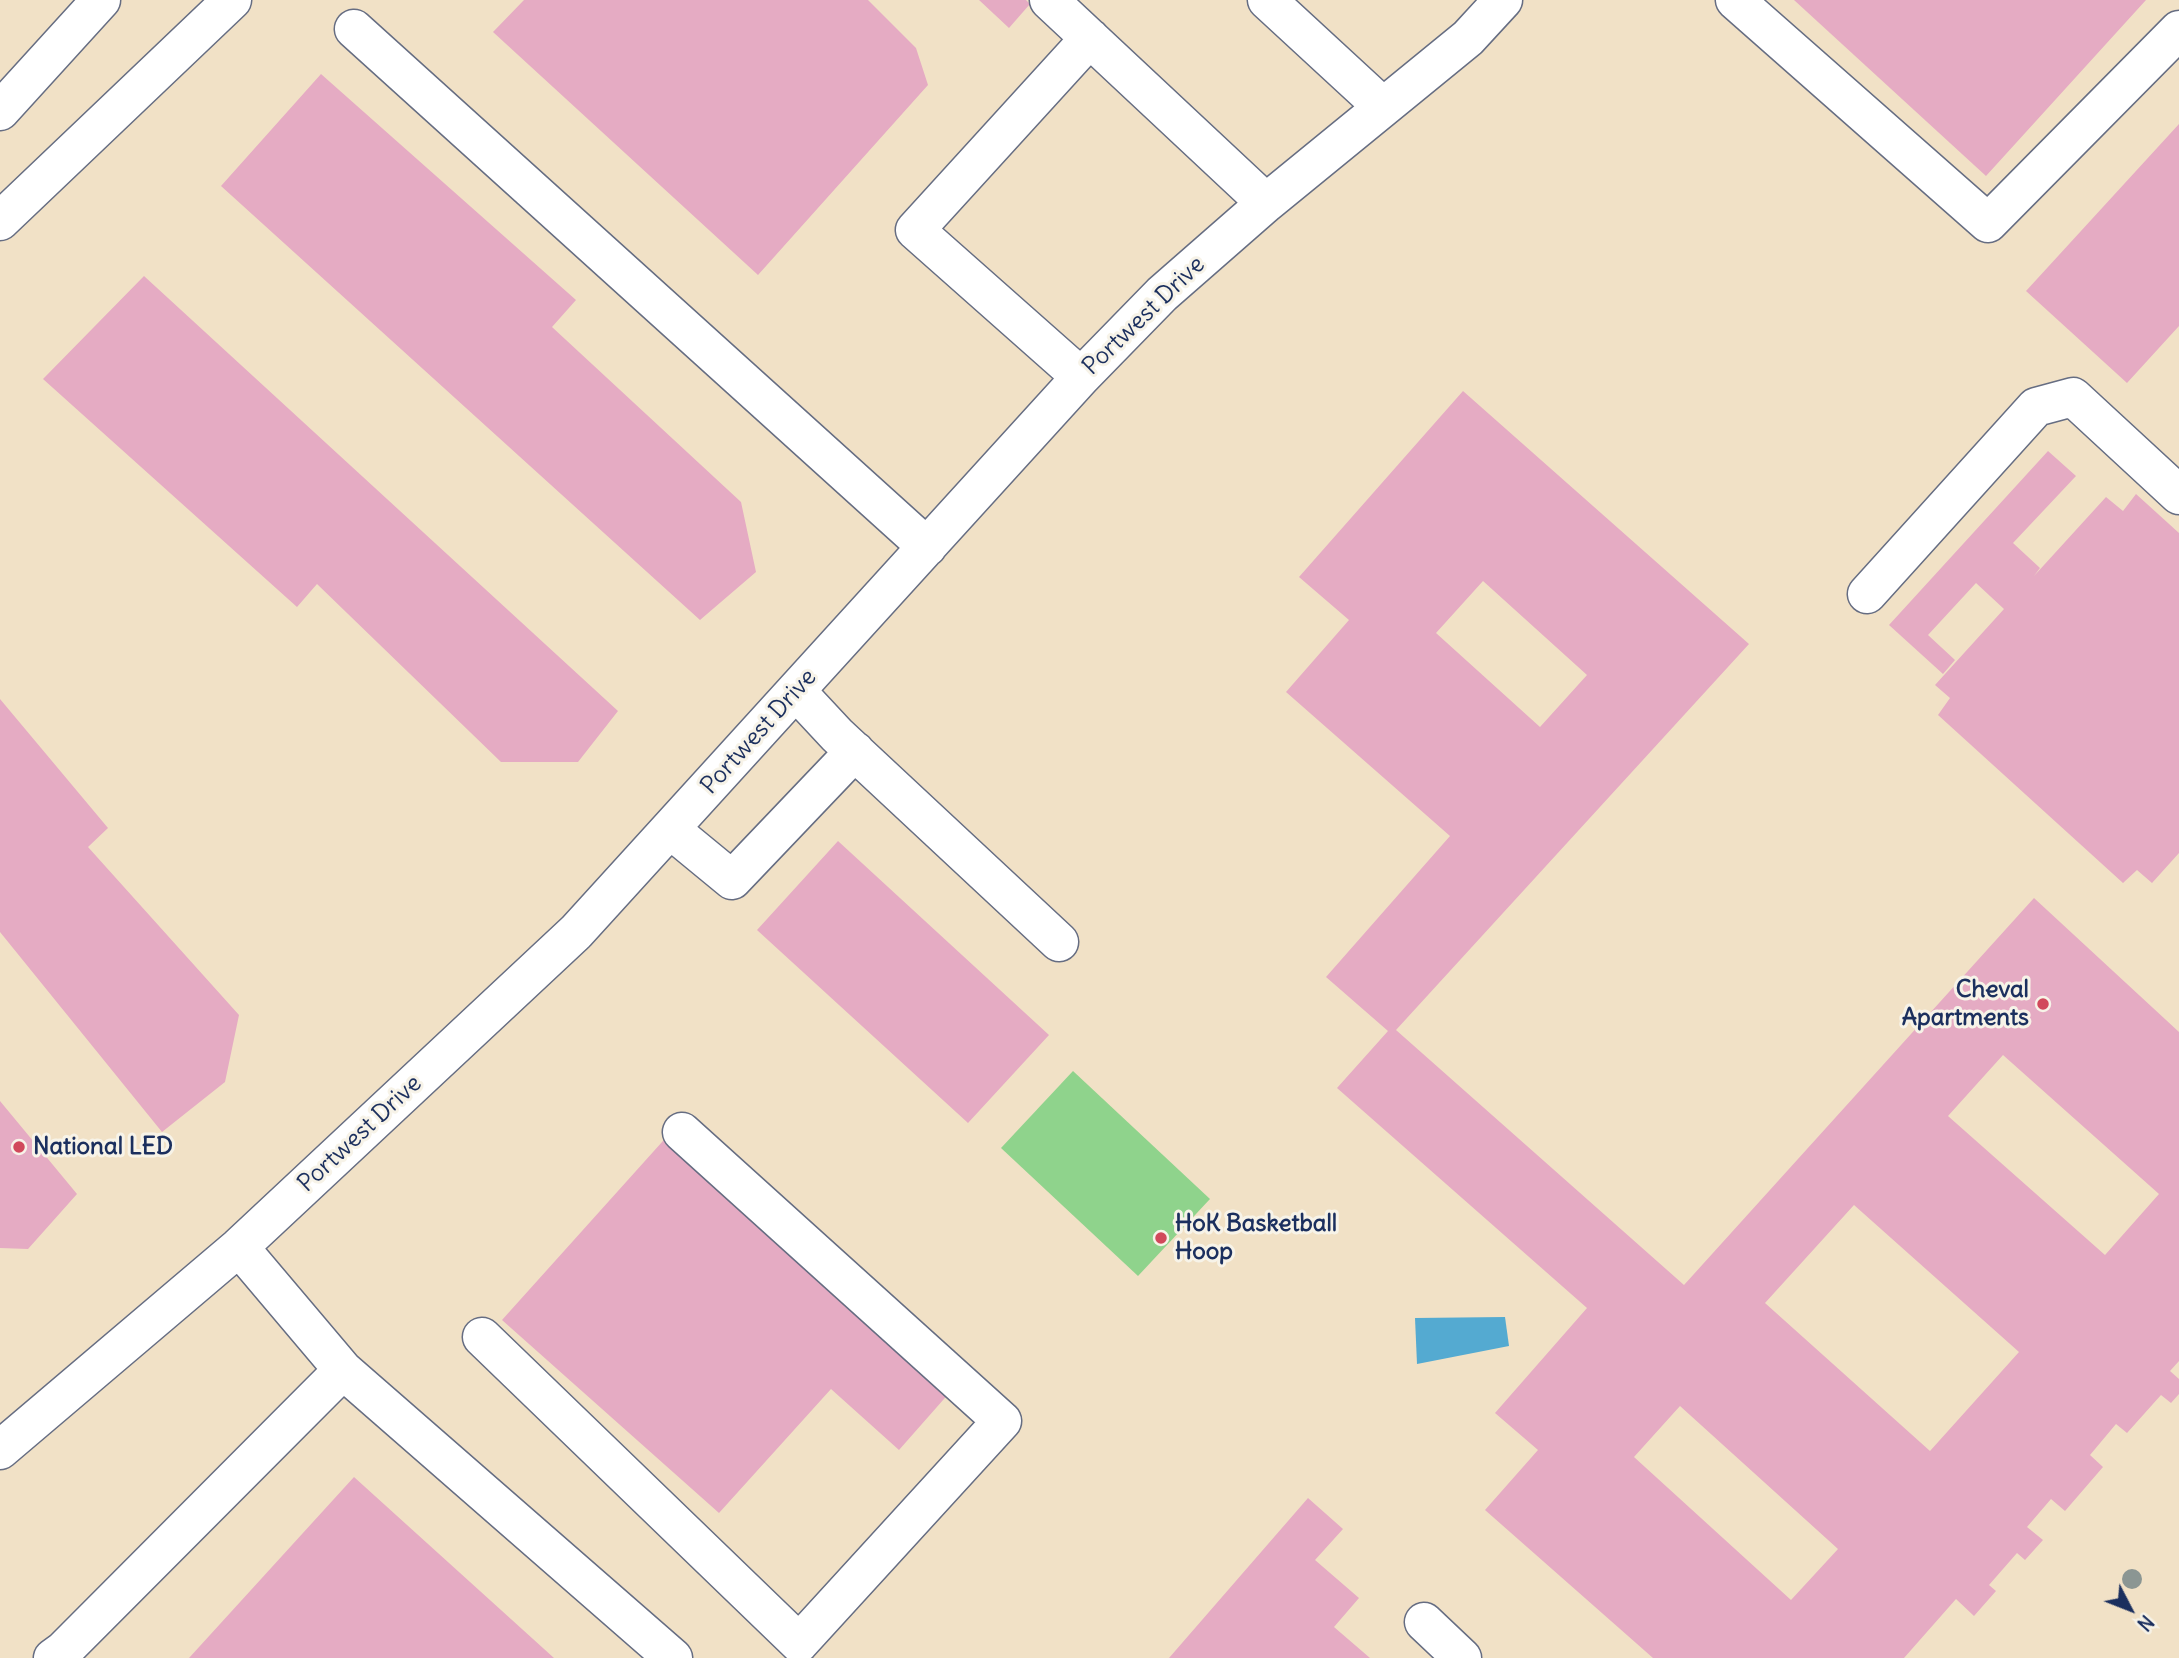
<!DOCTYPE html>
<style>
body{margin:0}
#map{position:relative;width:2179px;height:1658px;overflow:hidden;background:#f1e1c6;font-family:Delius,sans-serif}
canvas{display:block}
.north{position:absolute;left:2095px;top:1574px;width:70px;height:70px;-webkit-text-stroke:5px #f7f3e8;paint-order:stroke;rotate:132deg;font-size:19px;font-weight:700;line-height:28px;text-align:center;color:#1b2f5e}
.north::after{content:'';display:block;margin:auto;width:24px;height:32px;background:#1b2f5e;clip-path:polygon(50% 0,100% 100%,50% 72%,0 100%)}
</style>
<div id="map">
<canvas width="2179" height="1658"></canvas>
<div class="north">N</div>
</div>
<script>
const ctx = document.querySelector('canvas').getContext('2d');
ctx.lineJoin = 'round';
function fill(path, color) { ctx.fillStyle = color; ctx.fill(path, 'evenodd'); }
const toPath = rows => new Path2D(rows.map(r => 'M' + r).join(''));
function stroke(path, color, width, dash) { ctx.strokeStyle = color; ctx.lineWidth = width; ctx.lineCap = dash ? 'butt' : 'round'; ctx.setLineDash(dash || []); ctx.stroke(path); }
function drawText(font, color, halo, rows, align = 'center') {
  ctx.font = font + ' Delius,sans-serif'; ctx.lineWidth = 6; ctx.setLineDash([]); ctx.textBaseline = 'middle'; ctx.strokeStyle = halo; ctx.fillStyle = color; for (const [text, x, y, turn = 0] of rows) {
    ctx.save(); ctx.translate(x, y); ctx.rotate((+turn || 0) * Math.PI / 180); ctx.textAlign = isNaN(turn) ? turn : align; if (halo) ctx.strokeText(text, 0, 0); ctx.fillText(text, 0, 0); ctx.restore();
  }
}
const green = toPath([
 [1073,1071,1210,1199,1138,1276,1001,1148]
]);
const water = toPath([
 [1505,1317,1509,1346,1417,1364,1415,1318]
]);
const building = toPath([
 [524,0,868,0,916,48,928,85,758,275,493,32],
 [979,0,1026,0,1030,4,1009,28],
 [1794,0,2146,0,1986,176],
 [321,74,576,300,552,327,741,502,756,572,700,620,221,186],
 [2179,124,2179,326,2127,383,2026,291],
 [144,276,618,711,578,762,501,762,317,584,297,607,43,379],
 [1463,391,1749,644,1396,1030,1684,1285,2034,898,2179,1032,2179,1361,2170,1371,2179,1379,2179,1394,2171,1403,2161,1395,2127,1433,2116,1424,2090,1455,2103,1467,2065,1511,2051,1499,2027,1527,2043,1540,2025,1560,2017,1553,1989,1585,1996,1591,1974,1616,1956,1599,1904,1658,1653,1658,1485,1510,1538,1450,1495,1413,1587,1308,1337,1088,1388,1031,1326,977,1450,836,1286,692,1349,620,1299,577],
 [1483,581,1587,675,1540,727,1436,633],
 [2003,1055,2159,1194,2105,1255,1948,1116],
 [1854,1205,2019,1352,1930,1451,1765,1303],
 [1680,1406,1838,1549,1791,1600,1634,1457],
 [2048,451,2076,476,2013,543,2040,568,2034,576,2106,497,2123,511,2136,494,2179,533,2179,853,2152,883,2137,870,2123,883,1938,715,1950,698,1935,685,2004,609,1976,583,1928,635,1955,660,1943,674,1889,625],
 [0,699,108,828,88,847,239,1015,225,1082,162,1132,0,932],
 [838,841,1049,1035,968,1123,757,930],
 [0,1101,77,1194,28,1249,0,1248],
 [671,1132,951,1391,899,1450,831,1389,719,1513,502,1320],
 [354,1477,554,1658,189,1658],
 [1308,1498,1343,1529,1315,1560,1359,1598,1334,1627,1370,1658,1169,1658]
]);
const minor = toPath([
 [1049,0,1266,203],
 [1267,0,1383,107],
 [1735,0,1988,223,2179,30],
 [354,29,927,547],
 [1081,377,915,230,1090,38],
 [1867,594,2036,407,2073,397,2179,495],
 [796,691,837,735,1059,942],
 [670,829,732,880,855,751],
 [239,1247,343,1370,673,1658],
 [482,1337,799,1643,1002,1421,682,1132],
 [0,1450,239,1247,576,932,1081,377,1162,294,1266,203,1468,38,1503,0],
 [1424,1622,1462,1658],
 [53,1658,64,1650,343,1370]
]);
const highway = toPath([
 [0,111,101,0],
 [0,221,232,0]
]);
const trees = [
 [2132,1579]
];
const markers = [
 [2043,1004,7,"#d1495b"],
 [19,1147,7,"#d1495b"],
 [1161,1238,7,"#d1495b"]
];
const streetNames = [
 ["Portwest Drive",1144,316,-44],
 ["Portwest Drive",759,732,-48],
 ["Portwest Drive",360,1134,-43]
];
const poiNames = [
 ["Cheval",2029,990,"right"],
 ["Apartments",2029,1018,"right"],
 ["National LED",33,1147],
 ["HoK Basketball",1175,1224],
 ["Hoop",1175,1252]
];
fill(green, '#8fd38c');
fill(water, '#54aad1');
fill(building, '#e5abc3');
stroke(minor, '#666d82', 41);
stroke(highway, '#666d82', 41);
stroke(minor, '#fff', 38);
stroke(highway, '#fff', 38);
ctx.fillStyle = '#8b9693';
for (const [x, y] of trees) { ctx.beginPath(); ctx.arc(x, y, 10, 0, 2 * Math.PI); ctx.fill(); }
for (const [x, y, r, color] of markers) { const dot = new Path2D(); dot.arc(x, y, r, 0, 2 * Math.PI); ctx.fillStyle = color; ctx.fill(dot); stroke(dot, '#f7f3e8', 2.5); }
drawText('24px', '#1b2f5e', '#f7f3e8', streetNames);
drawText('bold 24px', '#1b2f5e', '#f7f3e8', poiNames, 'left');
</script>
